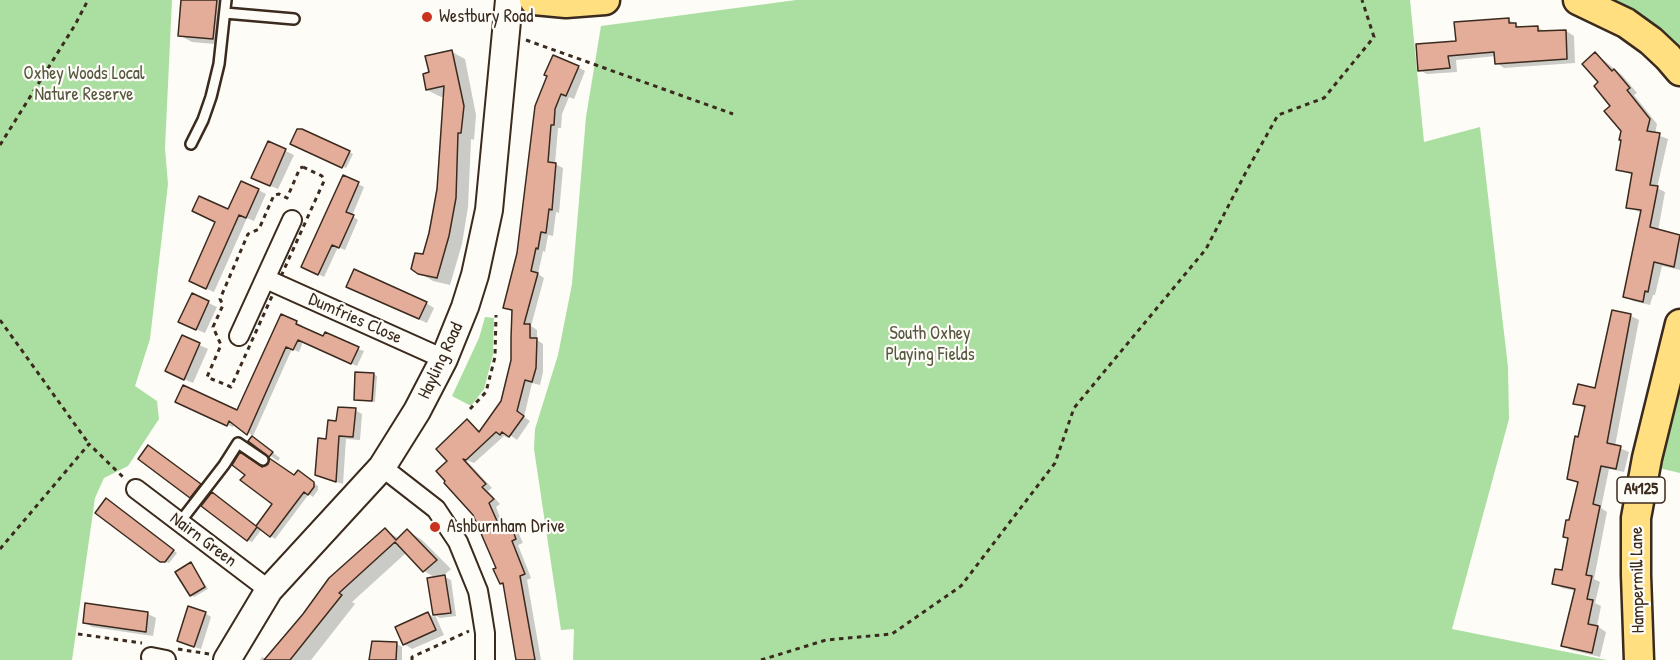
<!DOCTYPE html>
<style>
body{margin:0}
canvas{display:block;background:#fdfcf7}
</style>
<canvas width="1680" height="660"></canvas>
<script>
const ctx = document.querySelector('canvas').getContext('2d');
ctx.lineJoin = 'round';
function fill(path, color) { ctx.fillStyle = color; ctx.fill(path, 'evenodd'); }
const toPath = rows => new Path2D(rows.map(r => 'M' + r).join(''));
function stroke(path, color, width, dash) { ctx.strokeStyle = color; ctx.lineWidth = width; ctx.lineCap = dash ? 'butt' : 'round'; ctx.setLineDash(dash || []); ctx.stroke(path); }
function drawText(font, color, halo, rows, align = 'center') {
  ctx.font = font + ' "Patrick Hand",sans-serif'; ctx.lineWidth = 4.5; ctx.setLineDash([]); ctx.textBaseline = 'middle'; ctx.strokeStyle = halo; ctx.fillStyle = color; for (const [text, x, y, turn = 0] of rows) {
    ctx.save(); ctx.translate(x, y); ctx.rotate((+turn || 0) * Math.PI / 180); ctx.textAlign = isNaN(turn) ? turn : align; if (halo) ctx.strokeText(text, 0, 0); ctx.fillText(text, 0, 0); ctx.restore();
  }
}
const green = toPath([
 [0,0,172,0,165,148,168,184,150,339,135,386,157,401,159,419,128,466,104,478,95,498,72,660,0,660],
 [796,0,1410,0,1424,142,1480,127,1508,367,1509,419,1452,629,1607,660,573,660,574,629,561,630,534,449,535,429,558,355,572,284,586,117,601,26],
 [1598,0,1680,0,1680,52],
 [485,317,494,318,493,355,484,389,471,406,452,396,479,338],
 [1680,375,1680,473,1659,468]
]);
const shadow = toPath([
 [182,0,230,0,226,45,192,42,179,35],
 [1509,20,1521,28,1537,27,1546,32,1566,31,1574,36,1575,63,1504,68,1497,63,1496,56,1456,60,1457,72,1427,74,1419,70,1457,42],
 [452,52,465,59,476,115,474,140,471,139,468,207,462,244,450,285,433,281,419,273,438,189,445,96,441,97,427,90,431,73],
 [1596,54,1622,75,1637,93,1634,95,1657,124,1655,134,1668,139,1657,188,1665,192,1658,231,1680,237,1680,270,1662,266,1655,295,1653,295,1650,305,1633,301,1625,297,1642,213,1627,207,1633,175,1617,169,1622,130,1600,83],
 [578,67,585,71,574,99,569,97,562,114,561,128,558,128,555,164,563,168,559,213,556,212,553,236,548,235,545,252,543,251,538,274,544,278,531,326,537,330,537,340,543,344,543,372,540,385,532,383,524,417,530,421,517,440,510,435,508,438,504,436,474,463,466,460,492,488,488,491,500,504,496,507,505,530,511,528,518,532,523,543,518,545,531,578,527,580,541,660,519,660,505,586,501,583,498,569,449,461,468,421,481,432,502,401,512,360,513,312,505,307,519,254,536,107],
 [269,143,294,155,278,189,261,182],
 [296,146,349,152,353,154,346,168],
 [343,177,364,187,352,216,358,220,345,250,338,247,324,277,309,269],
 [258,190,266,194,254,221,247,218,214,292,198,285,217,222],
 [355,291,426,303,434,308,427,323],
 [192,295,217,307,205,333,188,326],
 [282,316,302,325,301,328,324,338,364,351,357,366,303,342,299,352,292,349,253,436,235,423,233,427,182,405,238,412],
 [1631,316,1639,320,1615,446,1629,452,1624,472,1609,469,1601,508,1607,512,1594,579,1600,582,1595,603,1601,606,1597,626,1606,632,1600,657,1571,650,1563,646,1576,591,1562,588,1554,583,1563,572,1570,539,1564,536,1571,522,1579,484,1569,478,1586,409,1575,403,1596,390],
 [182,337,208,349,193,383,175,375],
 [373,374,377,376,375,402,355,400],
 [355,410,362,414,360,440,346,439,343,484,324,478,328,440,337,423],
 [250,441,260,443,280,458,278,461],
 [154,449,205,488,196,500,191,497],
 [262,468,300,480,302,475,318,486,318,490,313,497,309,494,275,539,262,529,252,542,247,540,216,497,257,527,274,504],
 [110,502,177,553,169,563,161,561],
 [385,530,400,539,408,531,422,540,451,569,443,576,451,580,456,616,440,618,435,615,444,635,412,649,404,644,428,614,434,617,429,579,436,578,424,571,407,552,352,602,355,604,311,660,260,660,262,657,267,659],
 [191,564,194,566,208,589,194,597,191,595],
 [205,613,211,617,201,649,185,644],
 [148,614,156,618,153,636,92,627,84,622],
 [397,644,402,647,402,660,372,660]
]);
const building = toPath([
 [181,0,217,0,213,39,178,36,181,0],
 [1509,18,1509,23,1516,23,1516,27,1538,26,1538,31,1566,30,1567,59,1495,64,1494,52,1448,56,1450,68,1418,71,1416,44,1456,41,1454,22,1509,18],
 [452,50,464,106,461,133,458,133,456,198,449,236,437,278,418,274,411,269,415,253,423,254,429,233,437,189,444,86,426,90,423,74,429,72,425,56,452,50],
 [1595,52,1612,71,1614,69,1630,88,1627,90,1650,119,1647,131,1660,133,1650,185,1658,186,1650,227,1680,235,1674,267,1654,262,1648,292,1645,291,1643,302,1623,297,1641,210,1626,208,1632,173,1616,170,1621,140,1619,140,1621,131,1604,111,1610,106,1594,86,1598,82,1582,64,1595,52],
 [553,55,579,66,566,96,561,94,555,109,554,125,551,125,548,162,556,163,552,210,549,209,546,233,541,232,538,249,536,248,531,271,538,273,524,324,530,324,530,338,537,338,536,368,532,382,525,380,517,411,524,416,509,437,502,432,500,435,496,432,466,460,463,459,486,484,482,487,494,499,489,503,501,530,511,526,516,539,512,541,525,574,520,576,535,660,516,660,503,583,500,584,493,569,496,568,473,515,444,483,445,481,436,471,447,461,436,449,467,419,479,432,501,401,511,360,511,338,512,310,503,308,517,253,535,106,547,76,544,75,553,55],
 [297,129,302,129,350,151,342,168,290,144,297,129],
 [268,141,286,149,270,186,251,178,268,141],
 [343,175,359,182,346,212,354,215,339,248,332,245,318,275,301,267,343,175],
 [241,181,259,189,246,218,239,215,206,289,189,281,215,222,192,211,199,196,228,209,241,181],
 [354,269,427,302,419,319,346,287,354,269],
 [192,293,209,301,196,330,178,322,192,293],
 [1612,310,1631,314,1607,443,1621,446,1616,469,1601,466,1593,504,1600,506,1586,575,1592,576,1587,599,1593,600,1588,624,1598,626,1592,653,1561,646,1575,589,1552,584,1555,569,1562,570,1568,538,1563,537,1566,520,1569,520,1578,482,1567,479,1575,436,1578,437,1585,406,1573,404,1578,384,1595,388,1612,310],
 [281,314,297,321,296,324,323,336,325,332,359,347,351,364,298,340,293,350,286,347,247,435,229,421,227,426,175,402,183,385,237,410,281,314],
 [182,335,200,343,184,380,165,371,182,335],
 [355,372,374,373,372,401,354,400,355,372],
 [338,407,356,408,353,437,339,436,336,482,315,475,318,438,326,439,328,420,336,421,338,407],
 [252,436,273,452,269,457,248,441,252,436],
 [148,445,201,484,190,498,138,459,148,445],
 [240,452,262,467,268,464,269,458,294,475,298,470,314,482,314,487,308,495,304,492,270,537,257,527,247,541,201,506,212,492,256,526,272,504,240,480,245,475,232,465,240,452],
 [106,498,174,550,165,562,160,562,95,513,106,498],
 [385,528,396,540,407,529,437,560,423,572,395,542,339,593,342,595,290,660,264,660,303,614,329,578,385,528],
 [191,562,205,587,190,596,175,572,191,562],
 [445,575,451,613,433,615,427,578,445,575],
 [85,603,148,612,146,632,83,623,85,603],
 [188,606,206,612,194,647,177,641,188,606],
 [428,612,436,630,403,645,395,627,428,612],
 [372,641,397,642,396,660,369,660,372,641]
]);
const path = toPath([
 [526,40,733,114],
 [0,145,75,25,88,0],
 [303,167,322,176,324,181,231,387,207,377,221,345,213,327,223,305,220,299,248,234,259,229,274,195,279,194,287,198,300,168,303,167],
 [0,320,89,444],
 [470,409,486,392,495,357,496,315],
 [0,549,89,444,124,478],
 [78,634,142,643],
 [178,649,209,654],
 [412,660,412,657,469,631],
 [761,660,826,640,892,634,961,586,1055,463,1074,408,1206,249,1246,172,1278,115,1324,98,1374,37,1362,0]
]);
const lane = toPath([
 [225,13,294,19],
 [191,144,203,120,211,97,219,64,226,0],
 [180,522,224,465,238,443,263,460]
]);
const street = toPath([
 [266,279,444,359],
 [239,336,292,220],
 [382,467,436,509,458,542,478,591,481,608,485,633,485,660],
 [136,489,269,590],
 [151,657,166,660]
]);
const secondary = toPath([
 [227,660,269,590,382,467,417,411,444,359,465,307,475,275,489,210,509,0]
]);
const primary = toPath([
 [534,0,566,3,605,0],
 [1578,0,1626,23,1651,41,1668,57,1680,71],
 [1639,660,1636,575,1636,518,1647,458,1680,324]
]);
const markers = [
 [427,17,6,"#c8321e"],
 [435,527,6,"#c8321e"]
];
const shields = [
 [1641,490,48]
];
const shieldNames = [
 ["A4125",1641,490]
];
const poiNames = [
 ["Westbury Road",439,17],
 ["Ashburnham Drive",447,527]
];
const parkNames = [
 ["Oxhey Woods Local",84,74],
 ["Nature Reserve",84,95],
 ["South Oxhey",930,334],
 ["Playing Fields",930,355]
];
const streetNames = [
 ["Dumfries Close",355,319,24],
 ["Hayling Road",441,361,-65],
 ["Nairn Green",203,540,37],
 ["Hampermill Lane",1638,580,-91]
];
fill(green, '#abdfa1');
fill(shadow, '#0003');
fill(building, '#e4ad9a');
stroke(building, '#3b2a1e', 1.5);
stroke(lane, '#3b2a1e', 14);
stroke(street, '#3b2a1e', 22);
stroke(secondary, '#3b2a1e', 30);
stroke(primary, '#3b2a1e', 33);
stroke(path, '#3b2a1e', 3, [4.5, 4.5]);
stroke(lane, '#fdfcf7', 9);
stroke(street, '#fdfcf7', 18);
stroke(secondary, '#fdfcf7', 26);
stroke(primary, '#ffdf80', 28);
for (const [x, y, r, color] of markers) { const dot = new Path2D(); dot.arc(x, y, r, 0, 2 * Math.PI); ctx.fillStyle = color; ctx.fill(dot); stroke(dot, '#fdfcf7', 2); }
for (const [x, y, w] of shields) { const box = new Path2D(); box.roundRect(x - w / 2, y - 13, w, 26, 4.5); ctx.fillStyle = '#fdfcf7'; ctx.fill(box); stroke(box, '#3b2a1e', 1.5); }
drawText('bold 16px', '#3b2a1e', null, shieldNames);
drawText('18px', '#3b2a1e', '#fdfcf7', poiNames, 'left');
drawText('18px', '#57573f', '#fdfcf7', parkNames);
drawText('18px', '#3b2a1e', '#fdfcf7', streetNames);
</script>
